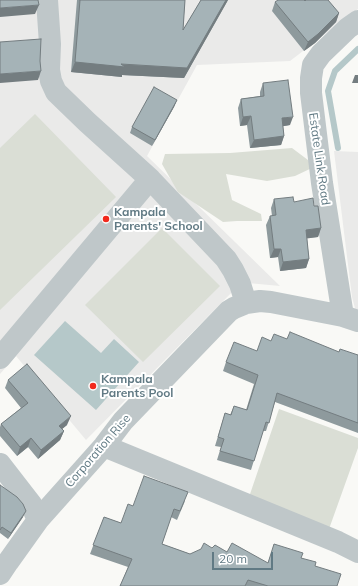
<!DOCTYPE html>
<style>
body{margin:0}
#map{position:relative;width:358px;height:586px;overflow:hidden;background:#f9f9f6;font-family:Mulish,sans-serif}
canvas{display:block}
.scale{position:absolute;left:212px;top:552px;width:61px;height:18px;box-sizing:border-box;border:2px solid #617a84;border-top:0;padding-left:5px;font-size:12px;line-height:14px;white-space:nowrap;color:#617a84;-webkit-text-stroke:3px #fff;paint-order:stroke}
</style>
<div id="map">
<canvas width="358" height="586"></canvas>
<div class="scale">20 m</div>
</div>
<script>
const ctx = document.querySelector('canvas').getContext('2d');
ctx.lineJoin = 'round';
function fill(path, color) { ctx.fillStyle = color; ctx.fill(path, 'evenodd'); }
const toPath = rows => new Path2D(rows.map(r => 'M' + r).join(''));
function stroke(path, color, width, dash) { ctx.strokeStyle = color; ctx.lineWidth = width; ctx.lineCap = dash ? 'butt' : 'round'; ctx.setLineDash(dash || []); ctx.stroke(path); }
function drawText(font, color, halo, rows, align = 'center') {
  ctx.font = font + ' Mulish,sans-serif'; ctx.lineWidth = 4; ctx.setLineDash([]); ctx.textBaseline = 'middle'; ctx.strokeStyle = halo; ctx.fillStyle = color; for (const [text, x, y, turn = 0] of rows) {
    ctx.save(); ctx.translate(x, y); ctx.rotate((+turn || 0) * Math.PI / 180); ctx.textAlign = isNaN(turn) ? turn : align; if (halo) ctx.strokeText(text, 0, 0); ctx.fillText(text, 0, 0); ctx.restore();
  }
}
const built = toPath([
 [0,0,358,0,358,9,290,61,197,65,147,156,280,286,248,283,240,284,86,440,16,356,0,374],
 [334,151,358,152,358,312,356,312,352,297]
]);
const green = toPath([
 [35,114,116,197,0,310,0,148],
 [292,148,316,166,295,176,267,181,226,174,232,200,261,214,262,221,237,221,223,222,178,192,162,164,165,154,230,153],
 [162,228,220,286,143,362,85,305],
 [279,409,358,438,358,448,329,529,249,497]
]);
const water = toPath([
 [65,321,101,353,114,339,139,362,96,410,34,355]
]);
const stream = toPath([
 [338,148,328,91,335,71,358,49]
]);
const minor = toPath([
 [47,0,50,44,49,70,51,81,56,92,87,122,150,179,226,259,233,270,240,284,246,303],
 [343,316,322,183,311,93,311,78,313,65,321,54,348,28,358,21],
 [0,358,150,179],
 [104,446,338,542,358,552],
 [0,464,31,504,38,520],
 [0,574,8,562,38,520,104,446,123,421,229,311,234,308,246,303,260,301,271,302,343,316,358,321]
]);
const wall = toPath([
 [77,0,185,0,183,30,201,0,228,0,184,78,122,75,122,77,71,72],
 [275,2,339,13,336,22,315,43,304,51,272,11],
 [263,83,290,125,283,126,284,136,281,145,250,148,247,125,240,126,238,108,241,99,260,96,260,92],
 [177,100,174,107,152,146,130,133,132,127],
 [274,199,314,206,321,228,318,237,307,238,309,259,306,268,280,271,278,257,270,258,266,225,270,216,272,216,271,208],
 [287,339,339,352,358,355,358,433,275,402,266,431,263,431,251,470,217,460,221,447,215,446,225,413,230,415,234,406,246,410,254,384,223,371,226,362,257,351,271,341],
 [8,380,67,425,62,429,64,431,60,440,38,459,28,447,17,456,0,436,0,427,1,424,21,408,5,388],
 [0,485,23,517,8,539,0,533],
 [185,501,177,520,171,517,162,544,190,554,212,548,268,563,274,544,301,558,315,566,337,586,120,586,128,567,90,554,104,517,121,523]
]);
const shadedWall = toPath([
 [226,0,228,0,184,78,122,75,122,77,71,72,75,62,187,68],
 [39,5,35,14,0,17,0,8],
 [339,13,336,22,315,43,304,51,308,42],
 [41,71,38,80,0,83,0,74],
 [355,75,358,75,358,83,352,83],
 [177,100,174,107,152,146,155,140],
 [251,116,247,125,240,126,243,117],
 [293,117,290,125,279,127,282,118],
 [284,136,281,145,250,148,254,140],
 [321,228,318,237,303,239,306,230],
 [274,249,281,249,278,257,270,258],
 [309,259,306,268,280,271,283,262],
 [71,416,67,425,56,434,59,426],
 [64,431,60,440,38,459,41,450],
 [31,438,28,447,17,456,20,447],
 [26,511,23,517,8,539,11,533]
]);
const building = toPath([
 [0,0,38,0,39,5,0,8,0,0],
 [80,0,185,0,183,30,201,0,226,0,187,68,121,64,125,67,75,62,80,0],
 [278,0,304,0,305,1,306,0,328,0,339,13,318,34,308,42,275,2,278,0],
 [41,39,40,61,41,71,0,74,0,42,41,39],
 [288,80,293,117,282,118,284,136,254,140,251,116,243,117,241,99,264,96,263,83,288,80],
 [154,87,177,100,155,140,132,127,154,87],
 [293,197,294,202,313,198,314,206,318,206,321,228,306,230,309,259,283,262,281,249,274,249,270,216,276,215,274,199,293,197],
 [290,332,339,352,340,349,358,355,358,423,277,393,269,423,266,422,254,461,220,451,224,439,218,437,225,413,231,415,234,406,247,410,258,375,226,362,234,342,257,351,262,337,271,341,274,334,287,339,290,332],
 [27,364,71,416,59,426,64,431,41,450,31,438,20,447,1,424,28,403,8,380,27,364],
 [144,476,188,492,180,511,174,509,162,544,190,554,201,549,204,543,212,548,215,545,227,552,232,543,268,563,274,544,303,553,301,558,316,562,315,566,341,574,337,586,268,586,248,580,245,586,120,586,132,559,93,545,104,517,121,523,128,504,133,506,144,476],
 [0,485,17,497,23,504,26,511,11,533,2,527,0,530,0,485]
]);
const markers = [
 [106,219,4,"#f2291d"],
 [93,386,4,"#f2291d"]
];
const streetNames = [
 ["Estate Link Road",319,159,82],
 ["Corporation Rise",98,451,-49]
];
const poiNames = [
 ["Kampala",114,212],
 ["Parents' School",114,226],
 ["Kampala",101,379],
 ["Parents Pool",101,393]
];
fill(built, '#eaeae9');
fill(green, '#daded5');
fill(water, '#b5c8c9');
stroke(stream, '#b5c8c9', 6);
stroke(minor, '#bfc7c9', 22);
fill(wall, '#8e9a9d');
fill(shadedWall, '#747d80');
fill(building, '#a5b3b7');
stroke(building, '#747d80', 1);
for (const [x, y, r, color] of markers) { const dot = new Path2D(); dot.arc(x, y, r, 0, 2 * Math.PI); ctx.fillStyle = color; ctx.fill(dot); stroke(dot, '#fff', 1.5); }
drawText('12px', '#617a84', '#fff', streetNames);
drawText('bold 12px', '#617a84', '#fff', poiNames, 'left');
</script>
